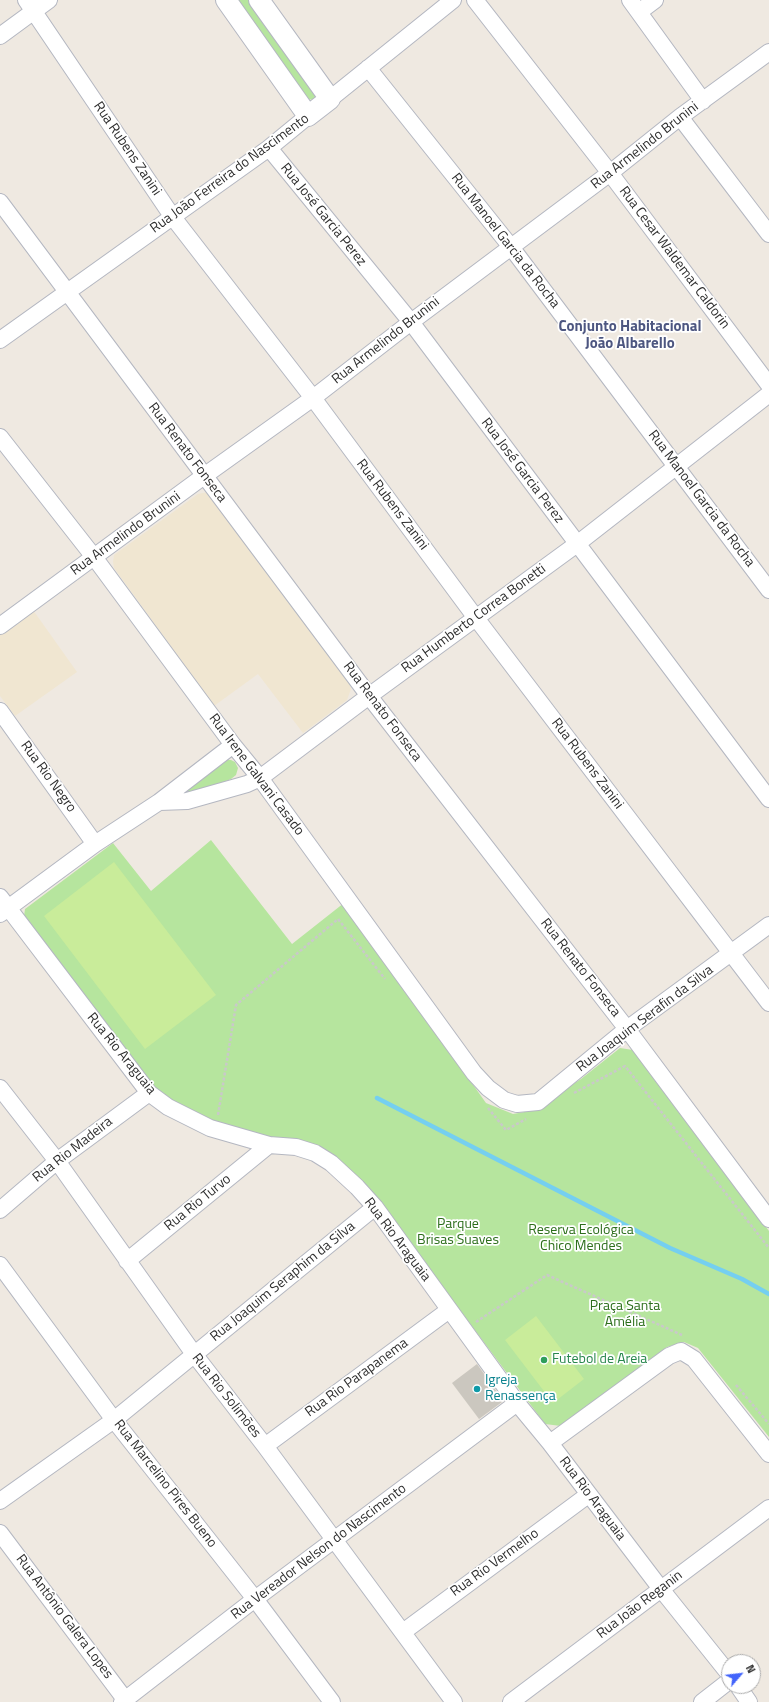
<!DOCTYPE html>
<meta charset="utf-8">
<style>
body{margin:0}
#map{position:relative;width:769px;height:1702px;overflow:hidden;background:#efe9e1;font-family:"Titillium Web",sans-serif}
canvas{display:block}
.north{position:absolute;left:721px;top:1654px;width:40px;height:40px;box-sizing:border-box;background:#fff;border:1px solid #ababab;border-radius:50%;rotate:62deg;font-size:11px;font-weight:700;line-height:16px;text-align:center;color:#2e2e2e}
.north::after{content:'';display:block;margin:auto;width:14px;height:18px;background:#4264fb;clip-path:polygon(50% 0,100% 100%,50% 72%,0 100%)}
</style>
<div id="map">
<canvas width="769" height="1702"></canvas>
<div class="north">N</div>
</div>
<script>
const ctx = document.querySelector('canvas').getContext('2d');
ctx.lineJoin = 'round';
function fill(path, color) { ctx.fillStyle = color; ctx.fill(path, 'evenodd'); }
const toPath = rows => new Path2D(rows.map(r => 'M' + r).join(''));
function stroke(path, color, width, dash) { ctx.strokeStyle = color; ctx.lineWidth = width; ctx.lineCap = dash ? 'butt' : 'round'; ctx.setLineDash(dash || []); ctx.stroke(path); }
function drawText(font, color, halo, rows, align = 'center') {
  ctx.font = font + ' "Titillium Web",sans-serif'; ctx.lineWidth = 3.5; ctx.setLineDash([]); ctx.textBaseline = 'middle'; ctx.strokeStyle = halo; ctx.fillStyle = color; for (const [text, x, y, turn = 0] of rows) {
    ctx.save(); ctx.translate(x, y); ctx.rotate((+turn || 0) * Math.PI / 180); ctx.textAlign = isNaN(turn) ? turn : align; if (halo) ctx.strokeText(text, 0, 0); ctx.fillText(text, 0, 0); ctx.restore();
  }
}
const education = toPath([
 [208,492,347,674,351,689,347,700,303,733,258,674,214,706,114,568,113,562,114,555,198,494],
 [33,610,77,672,15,716,0,696,0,635]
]);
const green = toPath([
 [233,0,255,0,317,96,314,99,306,100],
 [224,760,231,760,235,762,238,768,236,775,231,779,186,797,181,794],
 [211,840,292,944,344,903,486,1103,513,1114,530,1111,581,1079,620,1048,633,1050,769,1231,769,1437,698,1348,684,1342,667,1347,561,1426,545,1424,406,1238,361,1183,271,1137,213,1123,170,1102,154,1089,24,916,25,909,113,843,151,891]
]);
const pitch = toPath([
 [114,862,216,995,145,1049,44,916],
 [536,1316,584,1379,553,1403,505,1340]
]);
const stream = toPath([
 [377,1098,670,1248,742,1279,769,1294]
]);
const building = toPath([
 [477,1364,502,1399,502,1402,479,1419,452,1383]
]);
const path = toPath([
 [574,1093,625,1066,769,1248],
 [488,1108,506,1130,526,1119],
 [218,1115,236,1005,338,919,385,979],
 [476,1322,547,1275,682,1335],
 [736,1385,769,1424]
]);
const minor = toPath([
 [26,0,172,216,313,398,476,618,769,1003],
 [475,0,610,173,769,385],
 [630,0,703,101],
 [639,12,655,0],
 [0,36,49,0],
 [368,68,511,247,769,590],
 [330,99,453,0],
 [680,117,769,234],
 [269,148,411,322,769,799],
 [0,202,369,696,627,1029,769,1219],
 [0,340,269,148,308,116],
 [0,437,94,557,233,745,260,778,474,1073,488,1088,504,1100,517,1104,538,1102,627,1029,769,925],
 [0,626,204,476,313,398,411,322,610,173,680,117,769,52],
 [0,711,95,844],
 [159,802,187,801,247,784,260,778,369,696,577,544,769,394],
 [0,897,149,1093,168,1107,210,1128,269,1145,296,1147,315,1153,331,1163,357,1187,375,1207,517,1403,550,1443,661,1589,729,1674],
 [0,914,95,844,159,802,233,745],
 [0,1088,57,1161,194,1354,265,1446,454,1702],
 [0,1210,57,1161,149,1093],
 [127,1261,269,1145],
 [0,1265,114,1420,255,1599,332,1702],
 [550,1443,669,1356,681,1351,694,1359,769,1454],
 [265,1446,449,1310],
 [0,1501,114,1420,375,1207],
 [0,1533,127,1702],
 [403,1632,588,1495],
 [738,1686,749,1702],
 [122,1702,255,1599,517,1403],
 [511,1702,769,1508],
 [702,1702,729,1681]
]);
const tertiary = toPath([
 [226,0,308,116,330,99,259,0]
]);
const markers = [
 [544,1360,4,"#2e9e5b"],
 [477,1389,4,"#0f9aa8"]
];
const streetNames = [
 ["Rua Armelindo Brunini",645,146,-38],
 ["Rua Rubens Zanini",127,149,56],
 ["Rua João Ferreira do Nascimento",230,174,-36],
 ["Rua José Garcia Perez",323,215,51],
 ["Rua Manoel Garcia da Rocha",505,241,52],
 ["Rua Cesar Waldemar Caldorin",674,258,53],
 ["Rua Armelindo Brunini",386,341,-38],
 ["Rua Renato Fonseca",187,453,53],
 ["Rua José Garcia Perez",522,471,53],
 ["Rua Manoel Garcia da Rocha",701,499,53],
 ["Rua Rubens Zanini",392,505,53],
 ["Rua Armelindo Brunini",126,534,-36],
 ["Rua Humberto Correa Bonetti",474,619,-36],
 ["Rua Renato Fonseca",382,712,53],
 ["Rua Rubens Zanini",587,764,53],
 ["Rua Irene Galvani Casado",256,775,53],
 ["Rua Rio Negro",48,777,54],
 ["Rua Renato Fonseca",580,968,52],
 ["Rua Joaquim Serafin da Silva",645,1019,-37],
 ["Rua Rio Araguaia",121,1054,51],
 ["Rua Rio Madeira",73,1150,-38],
 ["Rua Rio Turvo",198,1203,-39],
 ["Rua Rio Araguaia",397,1240,53],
 ["Rua Joaquim Seraphim da Silva",283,1282,-39],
 ["Rua Rio Parapanema",357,1378,-36],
 ["Rua Rio Solimões",226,1396,52],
 ["Rua Marcelino Pires Bueno",165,1484,52],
 ["Rua Rio Araguaia",592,1499,53],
 ["Rua Vereador Nelson do Nascimento",319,1552,-37],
 ["Rua Rio Vermelho",495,1563,-36],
 ["Rua João Reganin",640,1605,-37],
 ["Rua Antônio Galera Lopes",64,1617,53]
];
const parkNames = [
 ["Parque",458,1225],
 ["Brisas Suaves",458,1241],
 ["Reserva Ecológica",581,1231],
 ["Chico Mendes",581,1247],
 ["Praça Santa",625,1307],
 ["Amélia",625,1323]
];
const leisureNames = [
 ["Futebol de Areia",552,1360]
];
const cultureNames = [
 ["Igreja",485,1381],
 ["Renassença",485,1397]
];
const neighbourhoodNames = [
 ["Conjunto Habitacional",630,327],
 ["João Albarello",630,344]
];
fill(education, '#f0e6d1');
fill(green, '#b6e59e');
fill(pitch, '#c9ec9a');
stroke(stream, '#75cff0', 4.5);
fill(building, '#cbc7bf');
stroke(minor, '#b4b7c1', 18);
stroke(tertiary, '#b4b7c1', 22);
stroke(path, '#c9c9c9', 2.5, [3, 2]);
stroke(minor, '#fff', 16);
stroke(tertiary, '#fff', 20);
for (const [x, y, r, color] of markers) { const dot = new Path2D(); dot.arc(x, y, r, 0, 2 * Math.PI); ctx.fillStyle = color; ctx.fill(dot); stroke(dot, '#fff', 1.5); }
drawText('14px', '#2e2e2e', '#fff', streetNames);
drawText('14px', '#2c6e1b', '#fff', parkNames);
drawText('14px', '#27864d', '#fff', leisureNames, 'left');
drawText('14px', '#0d838f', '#fff', cultureNames, 'left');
drawText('bold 15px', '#4d5680', '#fff', neighbourhoodNames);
</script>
